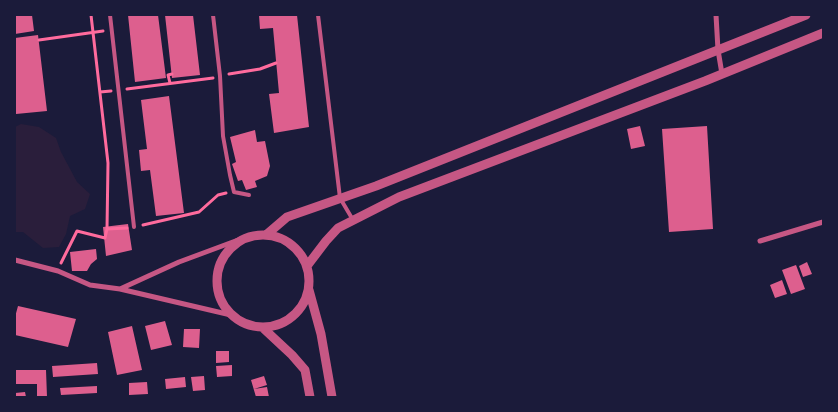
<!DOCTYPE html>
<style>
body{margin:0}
#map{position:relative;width:838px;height:412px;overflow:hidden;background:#1b1b3a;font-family:Signika,sans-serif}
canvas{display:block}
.frame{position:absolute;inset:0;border:16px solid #1b1b3a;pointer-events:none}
</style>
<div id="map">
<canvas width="838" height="412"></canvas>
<div class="frame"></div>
</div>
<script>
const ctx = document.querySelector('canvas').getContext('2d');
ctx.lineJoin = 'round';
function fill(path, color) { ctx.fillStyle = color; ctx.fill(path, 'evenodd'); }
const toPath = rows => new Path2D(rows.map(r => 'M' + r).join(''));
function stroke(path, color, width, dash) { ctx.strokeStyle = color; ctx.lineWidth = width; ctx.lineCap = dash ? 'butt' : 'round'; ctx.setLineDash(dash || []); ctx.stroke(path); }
const green = toPath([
 [21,124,39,127,56,138,61,152,77,182,90,194,85,209,70,216,66,234,59,247,43,248,23,232,15,232,15,127]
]);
const building = toPath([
 [15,15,32,15,34,31,15,34],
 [128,15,158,15,166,78,135,82],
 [165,15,193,15,200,75,172,78],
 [259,15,297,15,309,127,274,133,269,94,279,93,273,28,260,29],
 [38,35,47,111,16,114,15,38],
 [169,96,184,213,156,216,150,170,141,171,139,150,147,149,141,100],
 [640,126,645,146,631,149,627,129],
 [707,126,713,229,669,232,662,129],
 [255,130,257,142,265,141,270,166,267,176,255,181,257,187,246,190,242,180,238,181,232,164,236,162,230,137],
 [128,224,132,250,106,256,103,227],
 [96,249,97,259,91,264,87,271,72,271,70,252],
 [807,262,812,274,803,277,799,266],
 [796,265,805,289,791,294,782,270],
 [782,280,787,294,775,298,770,285],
 [18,306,76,319,68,347,15,335,15,317],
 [165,321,172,345,151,350,145,326],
 [132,326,142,370,117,375,108,332],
 [184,329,200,329,199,348,183,347],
 [216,351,229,351,229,362,216,363],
 [97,363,98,374,53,377,52,366],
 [232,365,232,376,217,377,216,366],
 [15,370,46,370,47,397,37,397,37,384,16,384],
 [204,376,205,390,193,391,191,377],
 [264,376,267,385,254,389,267,387,269,397,256,397,251,380],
 [185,377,186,387,166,389,165,379],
 [147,382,148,394,129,395,129,383],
 [97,386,97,393,61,395,60,388],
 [25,392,26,397,15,397,15,393]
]);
const path = toPath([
 [39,40,103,31],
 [229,74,260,69,276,63],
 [170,83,168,75,172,74],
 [127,89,213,78],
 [100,92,111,91],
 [143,225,199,212,218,195,226,193],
 [107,229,127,228],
 [61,263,77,231,105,238,107,229,108,163,91,15]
]);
const service = toPath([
 [110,15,134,227],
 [213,15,220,76,223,136,230,175,234,192,249,195],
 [318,15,340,198,353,220]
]);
const minor = toPath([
 [716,15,718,50,722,74],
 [760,241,823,222],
 [15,260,58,271,90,285,120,289,231,315],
 [120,289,179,262,249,236]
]);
const tertiary = toPath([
 '217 281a46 46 0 1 1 92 0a46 46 0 1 1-92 0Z',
 [266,235,287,217,376,186,806,15],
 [307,266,326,241,338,228,399,197,705,81,823,33],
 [309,290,321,334,332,397],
 [263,328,292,355,305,370,310,397]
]);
fill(green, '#2a1e3b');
fill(building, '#dd5f8e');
stroke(path, '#ff6b9d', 3);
stroke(service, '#c65784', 4);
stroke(minor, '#c65784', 5);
stroke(tertiary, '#c65784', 9);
</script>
